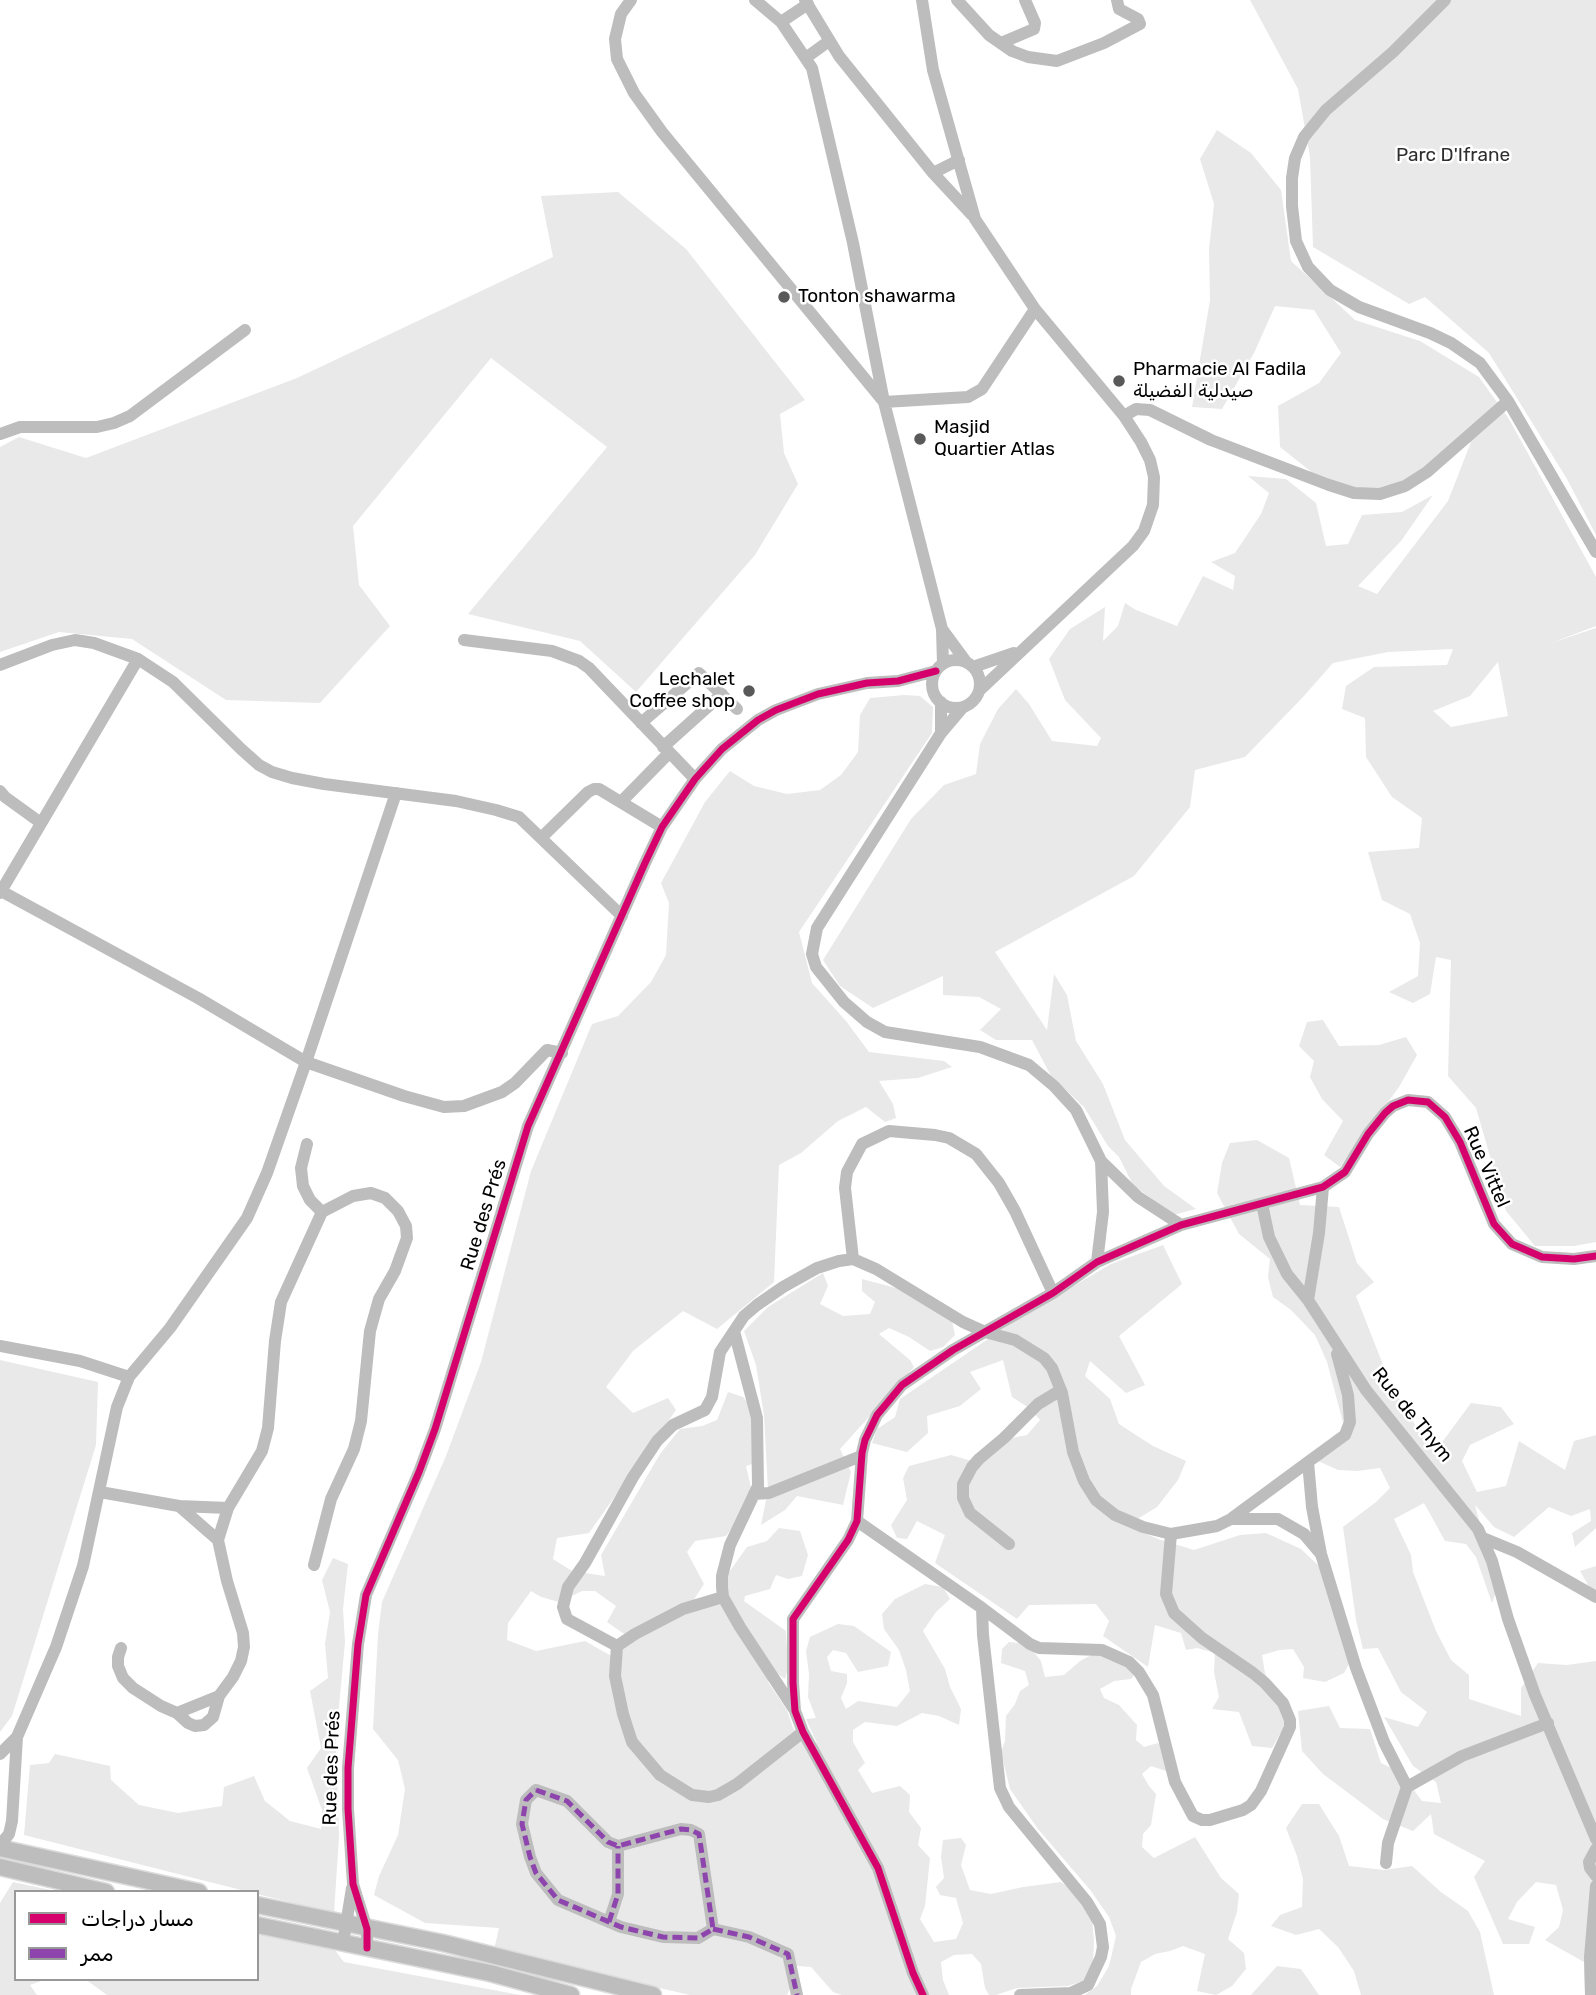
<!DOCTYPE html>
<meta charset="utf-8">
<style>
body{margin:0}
#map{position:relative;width:1596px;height:1995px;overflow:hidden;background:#fff;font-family:Rubik,"Noto Sans Arabic",sans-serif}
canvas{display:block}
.legend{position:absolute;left:14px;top:1890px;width:245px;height:91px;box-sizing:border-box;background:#fff;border:2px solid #999;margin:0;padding:9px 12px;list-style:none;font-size:21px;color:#000}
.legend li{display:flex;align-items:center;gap:14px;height:35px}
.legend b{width:35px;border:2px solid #999}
</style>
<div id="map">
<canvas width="1596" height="1995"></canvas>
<ul class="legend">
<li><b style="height:9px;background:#d6006c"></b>مسار دراجات</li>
<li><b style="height:9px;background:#8e44ad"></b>ممر</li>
</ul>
</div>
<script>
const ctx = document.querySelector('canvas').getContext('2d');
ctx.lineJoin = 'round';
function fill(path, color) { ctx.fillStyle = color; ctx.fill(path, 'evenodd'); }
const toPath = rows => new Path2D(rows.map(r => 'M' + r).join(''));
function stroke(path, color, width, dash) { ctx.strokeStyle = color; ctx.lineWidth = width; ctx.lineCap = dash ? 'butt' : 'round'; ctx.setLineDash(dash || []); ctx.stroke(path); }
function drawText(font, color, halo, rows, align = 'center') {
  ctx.font = font + ' Rubik,"Noto Sans Arabic",sans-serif'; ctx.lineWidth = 5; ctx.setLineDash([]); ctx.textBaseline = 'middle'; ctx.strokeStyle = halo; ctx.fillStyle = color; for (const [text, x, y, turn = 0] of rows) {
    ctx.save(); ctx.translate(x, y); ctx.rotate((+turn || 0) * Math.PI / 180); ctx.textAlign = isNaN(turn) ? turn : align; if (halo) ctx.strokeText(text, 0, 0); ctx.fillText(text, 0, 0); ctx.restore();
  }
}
const green = toPath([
 [1250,0,1596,0,1596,535,1567,479,1489,353,1425,297,1409,304,1313,247,1310,157,1298,89],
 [1217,130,1251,153,1281,190,1291,261,1326,293,1355,320,1420,341,1479,377,1509,419,1596,577,1596,626,1551,643,1596,628,1596,1242,1574,1246,1535,1246,1506,1211,1476,1108,1448,1076,1451,960,1436,957,1430,994,1413,1003,1389,992,1418,976,1420,943,1410,914,1382,900,1368,852,1419,848,1422,818,1392,797,1366,757,1365,718,1342,709,1346,686,1374,667,1447,665,1453,649,1388,652,1333,663,1303,697,1245,757,1195,770,1190,807,1134,876,995,952,1047,1030,1054,974,1067,995,1076,1041,1103,1084,1125,1140,1164,1186,1196,1209,1173,1215,1133,1185,1119,1157,1108,1146,1084,1107,1051,1076,1032,1040,996,1040,980,1030,1001,1009,979,997,943,995,943,976,873,1008,840,986,823,960,911,819,944,785,976,774,980,744,998,709,1016,689,1029,704,1052,741,1097,746,1101,738,1065,700,1049,659,1070,629,1105,607,1103,641,1118,626,1125,603,1136,610,1177,626,1203,576,1233,590,1235,576,1211,562,1235,553,1261,514,1269,493,1248,476,1286,479,1316,503,1326,546,1348,544,1362,515,1402,512,1433,495,1401,541,1358,586,1377,594,1448,501,1471,442,1431,468,1380,490,1348,491,1319,478,1280,447,1278,406,1319,383,1341,353,1314,310,1275,306,1254,353,1222,409,1192,407,1210,300,1209,249,1214,204,1200,159],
 [1498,662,1508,716,1451,727,1433,711,1470,696],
 [618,192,686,249,805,400,780,414,784,453,798,484,755,555,636,692,580,641,468,614,607,447,491,358,353,526,359,585,390,626,320,703,226,700,132,639,59,632,0,652,0,447,19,437,86,458,297,378,553,257,541,196],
 [904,695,920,696,933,707,932,733,799,932,812,983,846,1021,869,1052,944,1061,952,1067,918,1078,879,1081,893,1104,896,1118,885,1122,866,1107,838,1121,801,1153,779,1165,774,1282,717,1329,683,1311,633,1351,606,1387,633,1413,668,1398,676,1410,589,1533,557,1538,553,1559,572,1571,605,1576,601,1555,660,1454,680,1429,702,1426,717,1420,728,1392,743,1397,754,1411,755,1463,746,1466,752,1492,736,1523,726,1536,695,1541,687,1552,704,1584,693,1601,716,1597,722,1582,747,1547,767,1541,779,1528,800,1531,808,1555,802,1576,788,1579,776,1575,770,1589,745,1596,744,1601,786,1631,788,1668,785,1679,775,1672,768,1682,787,1710,793,1728,803,1743,817,1743,806,1719,816,1718,808,1697,809,1674,806,1651,810,1637,838,1624,854,1626,891,1652,888,1666,858,1672,846,1653,833,1650,827,1657,831,1671,847,1674,847,1683,841,1698,846,1709,858,1701,897,1707,910,1691,906,1670,899,1650,884,1629,882,1614,895,1599,925,1584,943,1587,950,1599,936,1612,923,1631,945,1669,950,1687,961,1709,959,1725,939,1716,922,1713,897,1726,865,1722,853,1730,853,1742,865,1763,858,1770,872,1793,900,1786,910,1795,909,1812,921,1828,918,1845,930,1858,925,1906,920,1919,934,1942,956,1939,963,1923,956,1898,940,1895,936,1887,944,1878,941,1857,943,1840,961,1838,966,1845,961,1865,970,1890,991,1894,1023,1887,1061,1882,1078,1895,1092,1918,1094,1941,1093,1963,1083,1981,1068,1986,1017,1988,996,1995,989,1995,985,1988,981,1964,972,1954,954,1955,941,1962,943,1980,949,1995,842,1995,833,1992,811,1967,788,1965,791,1986,787,1995,690,1995,494,1950,499,1928,425,1923,374,1895,379,1876,398,1835,405,1789,398,1760,373,1729,378,1634,382,1602,446,1456,481,1362,531,1171,592,1024,618,1016,651,982,666,955,669,903,661,883,705,802,730,771,754,786,787,794,820,790,841,775,858,752,860,715,870,698],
 [531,1591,541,1597,559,1602,582,1591,595,1591,616,1606,607,1622,627,1636,613,1657,585,1641,536,1651,507,1640,508,1623],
 [1323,1020,1339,1046,1379,1045,1406,1037,1417,1055,1399,1087,1340,1167,1324,1155,1343,1121,1322,1099,1310,1077,1314,1061,1299,1046,1307,1022],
 [1257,1140,1289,1158,1300,1205,1339,1207,1357,1263,1374,1282,1356,1296,1391,1385,1426,1443,1440,1445,1471,1403,1501,1407,1514,1424,1470,1445,1462,1461,1477,1492,1506,1486,1519,1441,1565,1470,1574,1441,1596,1435,1596,1528,1575,1547,1572,1533,1591,1521,1590,1509,1571,1516,1549,1507,1514,1537,1494,1527,1475,1505,1497,1589,1492,1603,1476,1557,1466,1544,1445,1541,1424,1503,1394,1519,1411,1555,1413,1572,1436,1631,1451,1660,1469,1675,1469,1699,1521,1716,1521,1688,1538,1663,1567,1665,1596,1661,1596,1995,1585,1995,1584,1962,1545,1940,1559,1927,1563,1910,1556,1885,1536,1882,1517,1902,1508,1919,1535,1927,1529,1944,1503,1944,1474,1877,1485,1861,1434,1834,1431,1814,1413,1831,1383,1819,1323,1774,1302,1751,1298,1711,1329,1706,1340,1728,1370,1729,1381,1763,1400,1772,1422,1801,1441,1803,1436,1782,1413,1766,1384,1717,1418,1727,1427,1712,1401,1692,1378,1648,1363,1649,1356,1620,1343,1527,1376,1502,1390,1488,1380,1468,1357,1471,1338,1470,1318,1461,1346,1434,1327,1362,1315,1335,1291,1310,1273,1297,1268,1277,1270,1259,1239,1234,1217,1193,1222,1163,1230,1143],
 [1163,1245,1182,1284,1119,1336,1145,1385,1126,1393,1090,1361,1085,1376,1110,1399,1119,1424,1153,1446,1186,1461,1178,1480,1157,1507,1126,1526,1161,1540,1194,1550,1240,1535,1266,1533,1301,1549,1321,1568,1349,1664,1344,1673,1325,1682,1303,1678,1304,1667,1293,1649,1280,1650,1262,1655,1265,1673,1287,1714,1283,1729,1272,1748,1252,1746,1239,1712,1212,1709,1219,1697,1214,1672,1215,1653,1197,1648,1186,1650,1181,1633,1155,1625,1148,1667,1103,1636,1109,1621,1096,1604,1029,1605,1017,1619,935,1563,945,1535,917,1521,907,1539,897,1538,891,1525,907,1500,903,1478,909,1466,951,1455,979,1463,1002,1440,1027,1435,1040,1420,1029,1408,1012,1397,1003,1360,970,1372,981,1389,960,1406,927,1416,928,1433,907,1452,872,1443,877,1429,895,1417,900,1399,1019,1318,1111,1264],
 [823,1273,828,1286,820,1304,843,1316,870,1314,875,1302,862,1291,862,1279,896,1288,951,1316,955,1335,943,1347,930,1351,909,1337,889,1328,879,1334,910,1360,914,1367,840,1449,851,1472,843,1505,797,1496,785,1510,761,1525,768,1490,764,1415,756,1365,744,1331,768,1307],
 [0,1360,98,1382,96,1445,12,1716,0,1732],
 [333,1558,348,1564,343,1609,345,1642,336,1739,339,1837,334,1913,257,1894,257,1892,249,1892,24,1835,30,1765,49,1763,55,1754,110,1766,111,1780,139,1805,178,1813,222,1806,224,1787,254,1776,265,1801,290,1821,321,1829,322,1810,307,1768,321,1748,310,1691,328,1678,325,1644,330,1612,322,1580],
 [1596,1566,1596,1594,1592,1592,1580,1571],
 [1009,1642,1027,1644,1041,1661,1045,1677,1064,1675,1080,1661,1099,1651,1136,1673,1131,1679,1114,1681,1100,1689,1104,1698,1119,1705,1137,1725,1136,1740,1144,1747,1158,1743,1167,1754,1166,1771,1151,1766,1142,1774,1149,1786,1156,1794,1151,1825,1143,1834,1142,1847,1154,1858,1195,1837,1221,1878,1239,1894,1237,1912,1228,1939,1244,1953,1246,1969,1232,1986,1216,1995,1197,1991,1205,1954,1183,1946,1170,1951,1155,1954,1141,1962,1131,1989,1131,1995,1085,1995,1097,1986,1109,1966,1116,1936,1109,1917,1091,1891,1038,1829,1010,1789,1001,1752,1005,1741,1006,1716,1015,1704,1020,1691,1029,1685,1025,1671,1001,1663,1002,1649],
 [1302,1804,1319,1804,1339,1836,1349,1866,1384,1870,1412,1866,1441,1892,1468,1911,1480,1932,1494,1995,1361,1995,1354,1971,1338,1947,1319,1929,1296,1935,1271,1926,1280,1915,1302,1907,1303,1879,1297,1856,1286,1828],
 [13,1882,60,1892,16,1892,16,1979,47,1979,30,1985,37,1995,0,1995,0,1903],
 [257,1933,334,1949,344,1962,520,1995,107,1995,85,1979,257,1979],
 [1277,1966,1301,1969,1319,1995,1251,1995]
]);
const minor = toPath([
 [631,0,621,14,615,39,617,59,634,93,662,132,884,402,968,397,982,389,1035,309],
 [755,0,781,22,812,68,853,243,884,402,942,629,943,664],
 [805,0,839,56,933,173,972,215],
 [922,0,933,70,975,219,1035,309,1124,416,1141,442,1150,460,1154,477,1153,505,1144,531,1133,546,980,690],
 [957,0,989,35,1012,51,1028,57,1057,61,1104,43,1140,24,1138,19,1119,9,1117,0],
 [1445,0,1393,52,1326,110,1304,137,1295,158,1292,178,1292,206,1296,241,1308,267,1330,290,1359,307,1430,333,1451,343,1480,363,1508,401,1596,552],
 [781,22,808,4],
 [1001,43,1034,29,1035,23,1025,0],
 [807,57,829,41],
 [933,173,959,160],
 [1124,416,1136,409,1150,410,1211,440,1329,485,1354,493,1380,494,1405,486,1427,472,1508,401],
 [0,434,20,427,97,427,114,423,130,416,245,330],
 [942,629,967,663],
 [464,640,552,651,579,661,589,668,695,779],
 '932 684a24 24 0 1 1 48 0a24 24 0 1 1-48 0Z',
 [0,665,52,645,75,640,94,643,138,659,173,682,241,749,259,765,272,772,292,778,324,784,456,801,496,810,519,817,622,916],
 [973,667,1014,653],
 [941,702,941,733],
 [963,707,941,733,817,928,812,954,816,967,844,1002,867,1022,885,1032,980,1047,1029,1065,1054,1086,1076,1110,1101,1161,1138,1197,1181,1225],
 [641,723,699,673,737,709],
 [663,747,722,694],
 [0,791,5,797,41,823],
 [621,802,669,753],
 [542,837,588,792,594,789,599,789,662,827],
 [1,891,198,998,306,1062,396,793],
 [0,893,138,659],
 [307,1144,301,1168,303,1186,310,1200,322,1212],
 [1262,1204,1269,1237,1287,1274,1308,1300,1366,1390,1478,1529,1492,1561,1508,1619,1535,1695,1596,1839],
 [853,1259,845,1188,847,1172,862,1144,889,1131,935,1135,949,1138,976,1154,999,1183,1015,1211,1053,1293],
 [1097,1262,1103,1212,1101,1161],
 [1308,1300,1319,1233,1323,1187],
 [0,1346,80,1361,129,1377],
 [1337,1354,1348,1395,1350,1422,1345,1435,1308,1462,1312,1507,1321,1554,1356,1668,1384,1742,1407,1787],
 [100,1492,179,1506,218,1540],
 [754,1494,769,1493,861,1456],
 [179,1506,228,1508],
 [1232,1518,1308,1462],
 [857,1521,982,1608,983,1635,1000,1788,1009,1807,1087,1902,1100,1924,1103,1947,1101,1957,1088,1985,1071,1993,1020,1995],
 [1483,1538,1517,1552,1596,1597],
 [1009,1544,970,1513,963,1498,963,1484,972,1467,979,1459,1004,1438,1038,1404,1061,1390],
 [723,1597,683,1609,635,1634,617,1646,615,1676,623,1714,632,1742,660,1775,692,1795,709,1797,718,1795,737,1784,803,1732],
 [982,1608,1030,1644,1039,1648,1102,1650,1129,1662,1139,1672,1153,1695,1175,1782,1193,1816,1202,1820,1210,1820,1243,1810,1251,1805,1261,1791,1290,1727,1290,1720,1283,1703,1265,1683,1253,1673,1202,1638,1174,1613,1166,1594,1171,1534],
 [617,1646,567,1619,563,1607,568,1587,585,1563,633,1477,657,1441,673,1425,705,1410,712,1397,720,1352,734,1331],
 [121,1648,118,1657,118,1666,123,1678,133,1688,161,1706,177,1713,219,1696,233,1677,241,1661,244,1647,243,1633,227,1581,218,1540,228,1508,262,1451,268,1428,275,1341,281,1302,322,1212,353,1196,371,1193,385,1198,398,1211,406,1226,407,1238,395,1271,379,1299,370,1331,361,1421,354,1449,331,1499,314,1565],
 [794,1709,740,1627,723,1597,722,1587,722,1576,730,1545,758,1486,757,1418,734,1331,744,1316,757,1305,783,1287,817,1268,839,1261,853,1259,876,1269,963,1322,985,1332,1015,1340,1044,1358,1052,1368,1062,1393,1073,1452,1084,1481,1096,1500,1115,1515,1143,1527,1171,1534,1217,1526,1231,1519,1278,1519,1304,1534,1321,1554],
 [177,1713,188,1723,195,1726,204,1725,213,1717,219,1696],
 [0,1754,17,1737],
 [536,1790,567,1801,608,1842,618,1846,681,1829,691,1830,699,1834,713,1929,698,1938,663,1937,621,1927,558,1900,536,1873,530,1857,522,1824,526,1800,536,1790],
 [0,1845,9,1834,12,1821,17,1737,56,1647,83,1566,117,1407,129,1377,170,1328,247,1218,267,1173,306,1062,404,1096,444,1107,464,1106,502,1092,515,1083,547,1050,562,1053],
 [1596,1849,1589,1862,1590,1868,1596,1876],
 [1386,1863,1388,1843,1407,1787,1462,1756,1548,1723],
 [609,1922,618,1894,618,1846],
 [713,1929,749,1937,788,1954,797,1995],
 [343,1943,352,1888],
 [367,1948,367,1929,353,1884,348,1809,348,1768,358,1644,366,1595,419,1472,435,1429,528,1126,645,863,662,827,695,779,722,749,758,720,776,710,818,694,867,683,898,681,936,671],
 [923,1995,913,1973,878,1868,803,1732,795,1711,793,1683,793,1619,848,1540,857,1521,862,1453,865,1440,877,1415,902,1385,953,1350,1053,1293,1097,1262,1131,1247,1181,1225,1323,1187,1345,1172,1368,1134,1385,1113,1393,1106,1408,1100,1428,1102,1445,1117,1460,1142,1494,1224,1512,1244,1542,1257,1574,1259,1596,1256],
 [1591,1995,1590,1957,1596,1886]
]);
const major = toPath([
 [0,1848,199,1892],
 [0,1867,106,1892],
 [257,1905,443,1943,653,1995],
 [257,1925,490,1973,571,1995]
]);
const quiet = toPath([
 [536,1790,567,1801,608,1842,618,1846,681,1829,691,1830,699,1834,713,1929,698,1938,663,1937,621,1927,558,1900,536,1873,530,1857,522,1824,526,1800,536,1790],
 [609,1922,618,1894,618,1846],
 [713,1929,749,1937,788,1954,797,1995]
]);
const cycleway = toPath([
 [367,1948,367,1929,353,1884,348,1809,348,1768,358,1644,366,1595,419,1472,435,1429,528,1126,645,863,662,827,695,779,722,749,758,720,776,710,818,694,867,683,898,681,936,671],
 [923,1995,913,1973,878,1868,803,1732,795,1711,793,1683,793,1619,848,1540,857,1521,862,1453,865,1440,877,1415,902,1385,953,1350,1053,1293,1097,1262,1131,1247,1181,1225,1323,1187,1345,1172,1368,1134,1385,1113,1393,1106,1408,1100,1428,1102,1445,1117,1460,1142,1494,1224,1512,1244,1542,1257,1574,1259,1596,1256]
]);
const markers = [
 [784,297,7,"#595959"],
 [1119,381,7,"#595959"],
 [920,439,7,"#595959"],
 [749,691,7,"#595959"]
];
const parkNames = [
 ["Parc D'Ifrane",1453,156]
];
const poiNames = [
 ["Tonton shawarma",798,297],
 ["Pharmacie Al Fadila",1133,370],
 ["صيدلية الفضيلة",1133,392],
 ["Masjid",934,428],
 ["Quartier Atlas",934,450],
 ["Lechalet",735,680,"right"],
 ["Coffee shop",735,702,"right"]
];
const streetNames = [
 ["Rue Vittel",1486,1167,66],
 ["Rue des Prés",484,1215,-73],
 ["Rue de Thym",1412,1415,51],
 ["Rue des Prés",332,1768,-88]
];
fill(green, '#e9e9e9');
stroke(major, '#dbdbdb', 19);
stroke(minor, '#bdbdbd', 12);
stroke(major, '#bdbdbd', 16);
stroke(quiet, '#8e44ad', 5, [10, 5]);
stroke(cycleway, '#d6006c', 7);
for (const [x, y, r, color] of markers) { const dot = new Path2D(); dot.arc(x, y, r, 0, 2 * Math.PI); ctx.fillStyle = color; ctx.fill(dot); stroke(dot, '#fff', 2.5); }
drawText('19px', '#2e2e2e', '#fff', parkNames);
drawText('19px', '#000', '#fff', poiNames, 'left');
drawText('19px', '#000', '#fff', streetNames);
</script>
